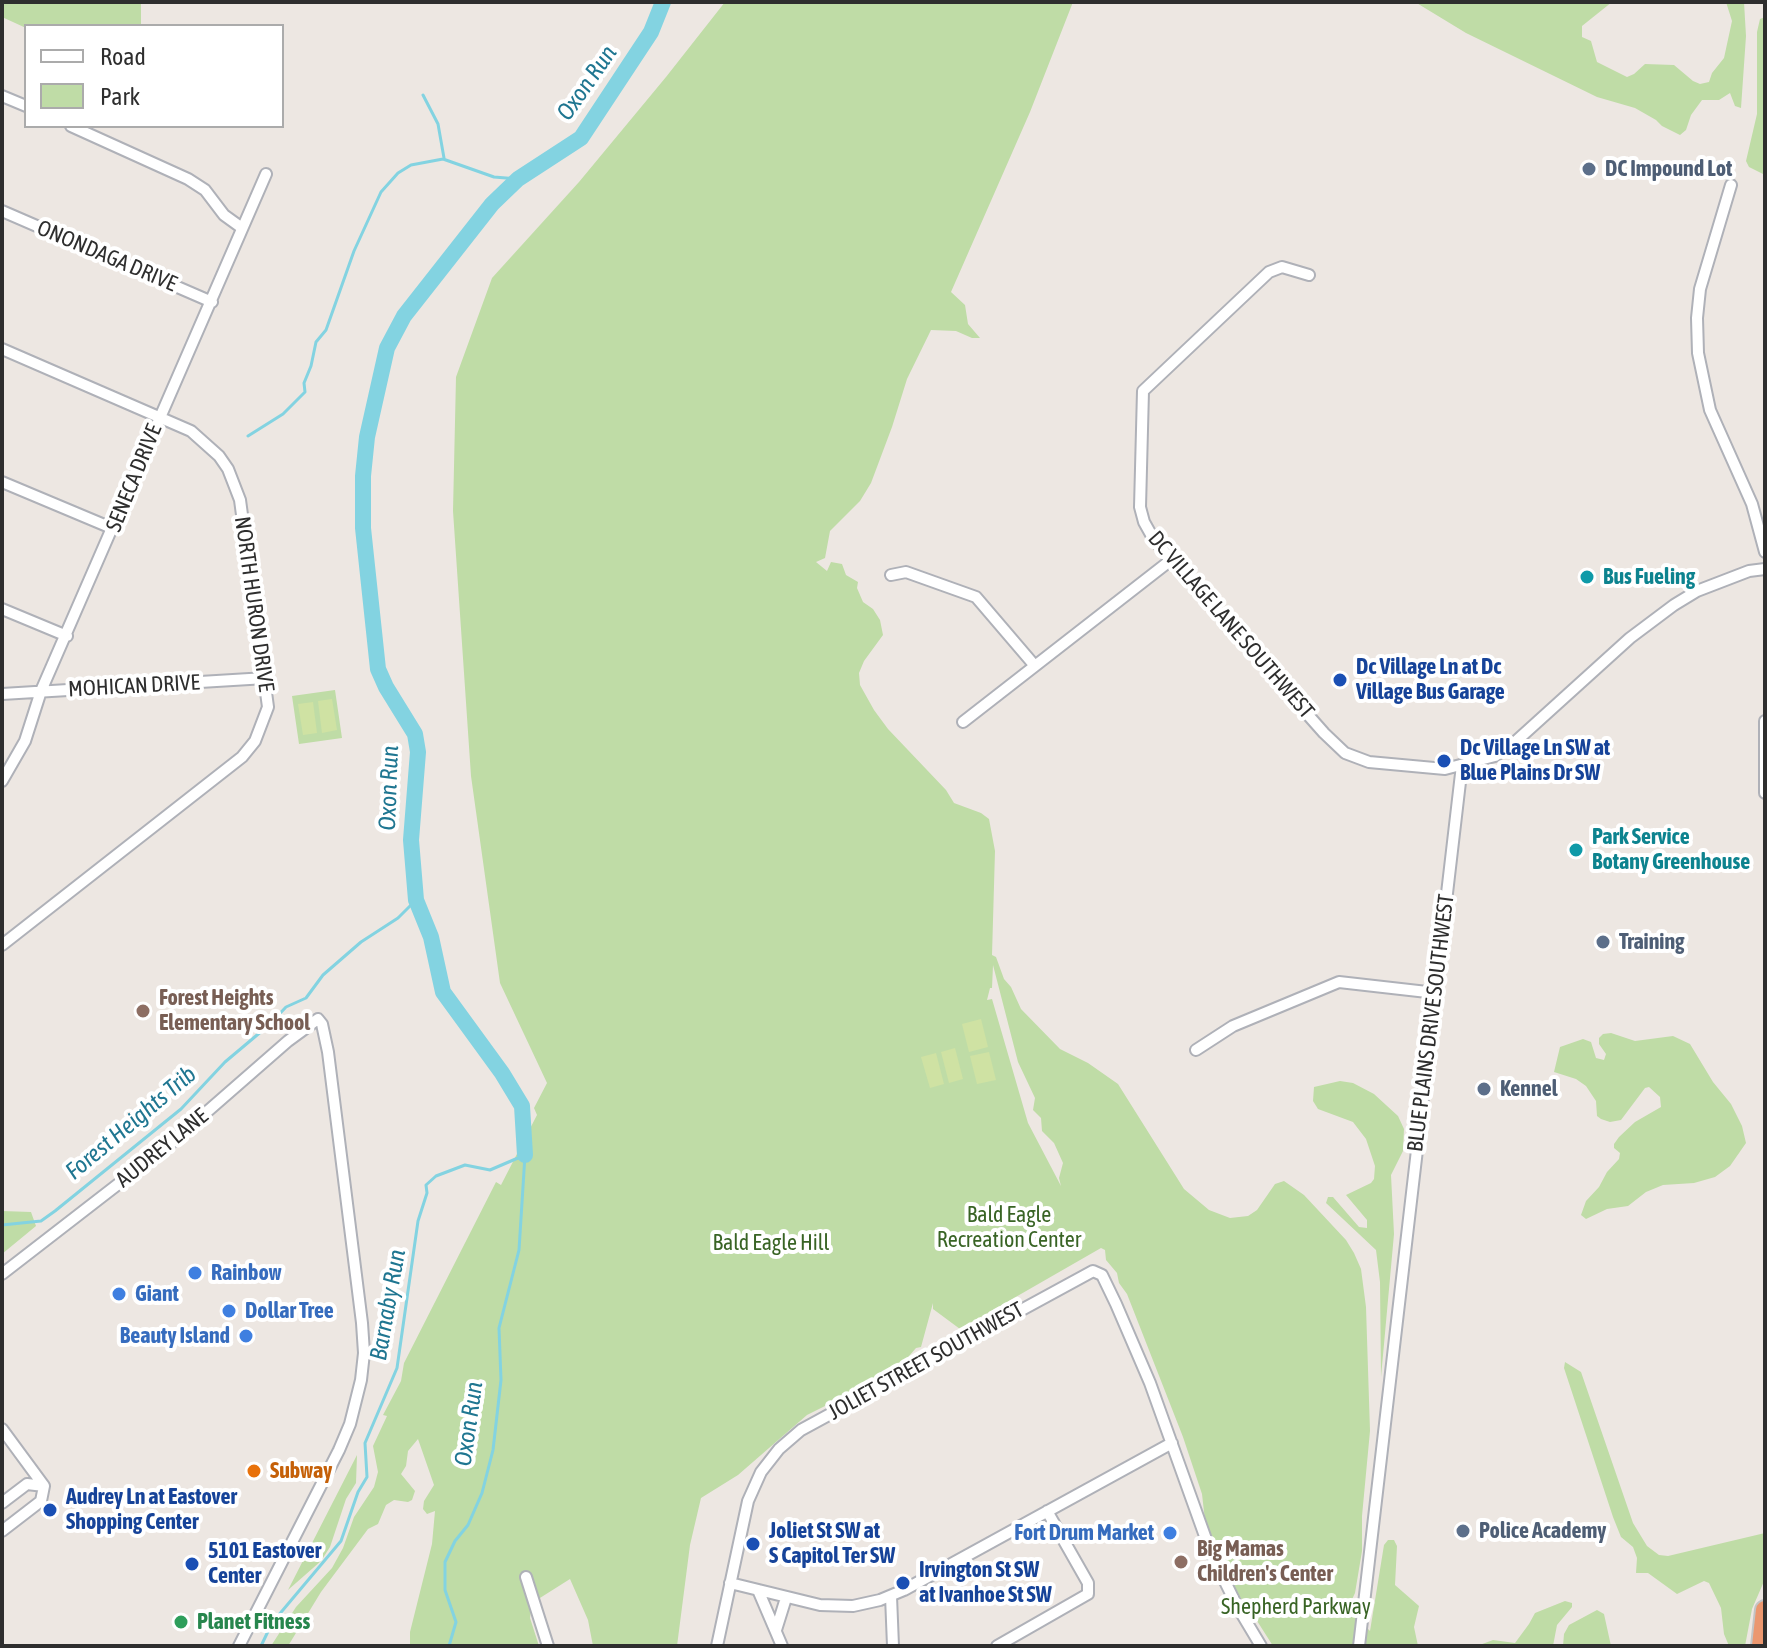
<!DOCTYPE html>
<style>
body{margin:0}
#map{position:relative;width:1767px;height:1648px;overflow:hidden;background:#ede7e2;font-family:"Asap Condensed",sans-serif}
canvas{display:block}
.frame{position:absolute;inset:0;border:4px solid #2e2e2e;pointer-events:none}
.legend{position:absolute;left:24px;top:24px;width:260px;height:104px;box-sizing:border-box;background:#fff;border:2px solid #ababab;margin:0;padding:10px 14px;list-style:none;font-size:24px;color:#2e2e2e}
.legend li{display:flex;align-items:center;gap:16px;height:40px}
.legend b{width:40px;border:2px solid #ababab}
</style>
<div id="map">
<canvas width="1767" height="1648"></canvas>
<div class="frame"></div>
<ul class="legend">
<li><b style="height:10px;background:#fff"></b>Road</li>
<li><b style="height:22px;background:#bfdca6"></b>Park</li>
</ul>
</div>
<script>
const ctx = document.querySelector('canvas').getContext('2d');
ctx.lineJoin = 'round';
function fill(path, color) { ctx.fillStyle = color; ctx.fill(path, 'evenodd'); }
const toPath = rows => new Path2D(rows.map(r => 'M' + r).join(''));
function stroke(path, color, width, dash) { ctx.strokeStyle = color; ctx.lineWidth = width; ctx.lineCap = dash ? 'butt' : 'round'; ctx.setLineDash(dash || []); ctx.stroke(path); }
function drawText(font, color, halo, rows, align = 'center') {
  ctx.font = font + ' "Asap Condensed",sans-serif'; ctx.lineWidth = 8; ctx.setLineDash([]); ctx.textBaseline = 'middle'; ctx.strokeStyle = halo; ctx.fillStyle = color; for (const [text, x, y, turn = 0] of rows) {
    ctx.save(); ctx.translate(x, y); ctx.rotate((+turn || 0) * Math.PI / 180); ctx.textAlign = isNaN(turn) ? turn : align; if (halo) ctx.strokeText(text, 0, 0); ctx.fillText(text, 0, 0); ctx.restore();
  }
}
const green = toPath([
 [2,2,141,2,141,26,26,26,26,28,2,17],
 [725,2,1073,2,1030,112,951,292,965,305,968,324,980,338,972,338,956,331,931,330,907,379,892,427,871,483,860,501,830,531,825,558,816,562,827,571,831,562,842,564,846,575,858,582,857,588,863,602,873,609,880,620,883,635,864,661,859,673,860,685,874,710,888,729,946,790,954,803,981,813,989,819,995,851,992,955,996,957,1004,979,1011,987,1021,1009,1060,1049,1088,1063,1118,1084,1184,1189,1209,1210,1230,1218,1248,1216,1257,1210,1275,1184,1284,1181,1304,1195,1346,1240,1354,1253,1361,1269,1366,1307,1370,1431,1362,1516,1362,1551,1355,1593,1348,1608,1370,1631,1384,1545,1388,1540,1394,1540,1397,1546,1395,1585,1419,1606,1414,1627,1418,1646,1273,1646,1252,1613,1209,1556,1202,1494,1183,1437,1127,1294,1119,1283,1117,1273,1106,1260,1105,1250,1101,1248,960,1329,933,1309,933,1303,921,1347,916,1348,897,1370,807,1415,738,1475,701,1498,690,1545,677,1646,593,1646,588,1620,570,1579,532,1603,530,1618,539,1646,410,1646,410,1632,432,1544,435,1511,427,1514,423,1509,424,1501,434,1485,418,1439,408,1451,406,1466,401,1474,415,1491,412,1500,408,1502,394,1500,386,1505,378,1524,368,1529,321,1592,288,1646,271,1646,296,1607,332,1568,343,1548,354,1517,374,1487,378,1472,373,1446,387,1416,383,1415,401,1381,404,1363,496,1182,501,1185,537,1115,534,1108,547,1083,500,983,471,776,453,511,456,377,492,278,579,182,666,77],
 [993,965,1018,1062,1035,1098,1033,1110,1041,1118,1042,1131,1054,1143,1063,1163,1059,1178,1061,1186,1028,1123,992,999,987,1000,990,988,992,988],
 [1415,2,1612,2,1582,26,1582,37,1591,41,1597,62,1627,77,1634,74,1645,64,1674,65,1693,81,1700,84,1709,82,1712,73,1724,58,1732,21,1726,2,1744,2,1746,36,1741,108,1735,106,1730,93,1719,100,1702,100,1691,115,1686,130,1680,135,1662,126,1656,120,1635,108,1597,97,1466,33],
 [1765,17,1765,175,1749,167,1746,161,1757,114,1757,32,1760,19],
 [335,690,342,738,299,744,292,696],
 [1611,1033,1635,1041,1673,1036,1690,1044,1713,1082,1731,1104,1742,1126,1746,1143,1730,1166,1715,1177,1694,1183,1663,1185,1646,1192,1628,1206,1607,1209,1586,1219,1581,1215,1586,1201,1599,1187,1607,1172,1619,1159,1620,1153,1614,1148,1614,1144,1619,1137,1635,1122,1661,1107,1660,1097,1649,1087,1645,1088,1621,1120,1610,1122,1601,1119,1597,1116,1596,1101,1586,1086,1576,1079,1554,1072,1560,1047,1583,1039,1591,1042,1596,1058,1604,1060,1606,1054,1599,1044,1599,1038,1603,1034],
 [1340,1081,1353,1083,1374,1094,1398,1116,1404,1129,1403,1151,1391,1175,1394,1234,1381,1377,1380,1282,1376,1250,1326,1203,1328,1197,1333,1197,1359,1227,1367,1228,1367,1220,1346,1195,1371,1183,1374,1179,1375,1166,1366,1139,1353,1122,1318,1109,1313,1101,1314,1087],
 [2,1211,31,1212,36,1226,2,1254],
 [1565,1362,1581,1372,1633,1523,1647,1546,1659,1555,1668,1556,1765,1533,1765,1579,1752,1609,1745,1646,1729,1646,1724,1634,1721,1608,1709,1583,1704,1581,1677,1594,1648,1573,1636,1573,1637,1558,1633,1547,1621,1537,1613,1517,1564,1368],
 [357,1455,356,1483,346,1499,330,1547,321,1561,288,1590],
 [1565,1601,1572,1603,1572,1607,1557,1625,1553,1646,1477,1646,1493,1640,1515,1643,1529,1624,1535,1613],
 [1597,1610,1604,1614,1611,1646,1563,1646,1564,1634,1569,1625]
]);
const pitch = toPath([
 [332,699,337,730,322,733,318,701],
 [313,702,317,733,303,735,298,704],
 [981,1019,988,1047,969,1052,962,1024],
 [955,1048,963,1079,949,1083,941,1052],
 [989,1052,996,1080,977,1084,970,1056],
 [936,1053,944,1084,930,1088,921,1057]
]);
const stream = toPath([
 [423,95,438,124,444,158],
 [248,436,283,414,305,392,304,383,311,366,316,342,326,330,354,251,381,192,398,173,411,165,443,159,494,177,518,179],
 [2,1225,41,1221,55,1211,181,1109,225,1062,269,1025,286,1007,306,998,323,975,361,942,398,918,416,900],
 [261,1646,272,1623,341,1541,358,1492,367,1477,365,1443,397,1368,418,1221,427,1193,426,1185,436,1176,465,1165,490,1170,525,1155,519,1250,499,1328,501,1380,493,1450,482,1493,468,1525,455,1541,445,1562,445,1590,456,1622,449,1646]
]);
const river = toPath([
 [525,1155,522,1106,502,1073,443,992,431,937,416,900,411,840,418,752,415,734,386,687,378,669,363,528,363,476,367,437,387,348,404,316,492,204,518,179,581,138,651,32,663,2]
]);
const street = toPath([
 [2,96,26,106],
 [71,126,188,179,205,190,224,215,242,228],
 [1731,185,1700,289,1697,318,1698,353,1710,410,1752,504,1765,552],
 [2,211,212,302],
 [1309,275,1282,267,1269,272,1143,391,1140,507,1144,522,1153,538,1171,560,1324,733,1345,753,1369,762,1445,769,1495,756,1514,743,1630,638,1674,605,1697,591,1749,571,1765,569],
 [2,349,191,431,219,456,228,469,240,500,268,707,255,741,242,757,2,945],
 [2,482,114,529],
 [891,575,906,572,976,597,1035,666],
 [2,609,67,636],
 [2,694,266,678],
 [1765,721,1765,793],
 [963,722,1171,560],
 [2,781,25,741,41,691,266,174],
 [1196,1050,1233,1026,1339,982,1436,993],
 [2,1274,170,1144,288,1041,318,1019,322,1024,328,1052,362,1323,364,1353,361,1380,350,1424,339,1450,239,1646],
 [2,1429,44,1486,41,1501,2,1531],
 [2,1503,27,1484,44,1486],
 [526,1577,548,1646],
 [730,1583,820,1605,853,1606,880,1600,904,1590,1172,1443],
 [758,1590,782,1646],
 [891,1596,893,1646],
 [776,1630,786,1598],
 [717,1646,748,1501,761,1472,779,1449,801,1430,1093,1271,1102,1275,1116,1304,1150,1383,1211,1553,1237,1606,1261,1646],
 [997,1646,1088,1594,1088,1583,1047,1511],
 [1359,1646,1462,765]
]);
const highway = toPath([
 [1761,1646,1765,1610]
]);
const markers = [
 [1589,169,8,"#5c6f8a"],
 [1587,577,8,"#0f9aa8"],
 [1340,680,8,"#1a4fb4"],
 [1444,761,8,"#1a4fb4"],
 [1576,850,8,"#0f9aa8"],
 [1603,942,8,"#5c6f8a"],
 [143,1011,8,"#8d6e63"],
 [1484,1089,8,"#5c6f8a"],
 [195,1273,8,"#3f7fe0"],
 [119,1294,8,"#3f7fe0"],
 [229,1311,8,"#3f7fe0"],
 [246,1336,8,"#3f7fe0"],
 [254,1471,8,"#e8710a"],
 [50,1510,8,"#1a4fb4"],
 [1463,1531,8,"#5c6f8a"],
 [1170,1533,8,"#3f7fe0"],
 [753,1544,8,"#1a4fb4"],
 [1181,1562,8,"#8d6e63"],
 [192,1564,8,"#1a4fb4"],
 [903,1583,8,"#1a4fb4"],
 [181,1622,8,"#2e9e5b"]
];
const serviceNames = [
 ["DC Impound Lot",1605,169],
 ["Training",1619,942],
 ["Kennel",1500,1089],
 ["Police Academy",1479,1531]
];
const streetNames = [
 ["ONONDAGA DRIVE",107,256,23],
 ["SENECA DRIVE",134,478,-68],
 ["NORTH HURON DRIVE",254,604,82],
 ["DC VILLAGE LANE SOUTHWEST",1231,625,49],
 ["MOHICAN DRIVE",134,686,-3],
 ["BLUE PLAINS DRIVE SOUTHWEST",1431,1023,-83],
 ["AUDREY LANE",162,1148,-39],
 ["JOLIET STREET SOUTHWEST",926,1361,-29]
];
const cultureNames = [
 ["Bus Fueling",1603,577],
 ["Park Service",1592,837],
 ["Botany Greenhouse",1592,862]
];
const transitNames = [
 ["Dc Village Ln at Dc",1356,667],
 ["Village Bus Garage",1356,692],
 ["Dc Village Ln SW at",1460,748],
 ["Blue Plains Dr SW",1460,773],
 ["Audrey Ln at Eastover",66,1497],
 ["Shopping Center",66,1522],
 ["Joliet St SW at",769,1531],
 ["S Capitol Ter SW",769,1556],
 ["5101 Eastover",208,1551],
 ["Center",208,1576],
 ["Irvington St SW",919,1570],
 ["at Ivanhoe St SW",919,1595]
];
const educationNames = [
 ["Forest Heights",159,998],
 ["Elementary School",159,1023],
 ["Big Mamas",1197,1549],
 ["Children's Center",1197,1574]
];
const parkNames = [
 ["Bald Eagle",1009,1215],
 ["Recreation Center",1009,1240],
 ["Bald Eagle Hill",771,1243],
 ["Shepherd Parkway",1296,1607]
];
const shopNames = [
 ["Rainbow",211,1273],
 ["Giant",135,1294],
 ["Dollar Tree",245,1311],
 ["Beauty Island",230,1336,"right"],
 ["Fort Drum Market",1154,1533,"right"]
];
const foodNames = [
 ["Subway",270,1471]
];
const leisureNames = [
 ["Planet Fitness",197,1622]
];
const waterNames = [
 ["Oxon Run",587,83,-55],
 ["Oxon Run",389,788,-88],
 ["Forest Heights Trib",131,1123,-40],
 ["Barnaby Run",388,1305,-80],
 ["Oxon Run",469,1424,-82]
];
fill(green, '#bfdca6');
fill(pitch, '#cfe2a3');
stroke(stream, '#83d3e1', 3);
stroke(river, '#83d3e1', 16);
stroke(street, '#afb1b8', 14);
stroke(highway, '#c4c4c4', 22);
stroke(street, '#fff', 10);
stroke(highway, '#eb976f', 18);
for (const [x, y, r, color] of markers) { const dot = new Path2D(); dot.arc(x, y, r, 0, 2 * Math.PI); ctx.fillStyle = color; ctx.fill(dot); stroke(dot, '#fff', 3); }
drawText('bold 22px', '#4e5e75', '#fff', serviceNames, 'left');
drawText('22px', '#2e2e2e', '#fff', streetNames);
drawText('bold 22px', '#0d838f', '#fff', cultureNames, 'left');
drawText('bold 22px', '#164399', '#fff', transitNames, 'left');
drawText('bold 22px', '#785e54', '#fff', educationNames, 'left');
drawText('22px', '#396425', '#fff', parkNames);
drawText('bold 22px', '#366cbe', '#fff', shopNames, 'left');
drawText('bold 22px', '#c56008', '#fff', foodNames, 'left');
drawText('bold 22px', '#27864d', '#fff', leisureNames, 'left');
drawText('italic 24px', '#1f7691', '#fff', waterNames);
</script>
